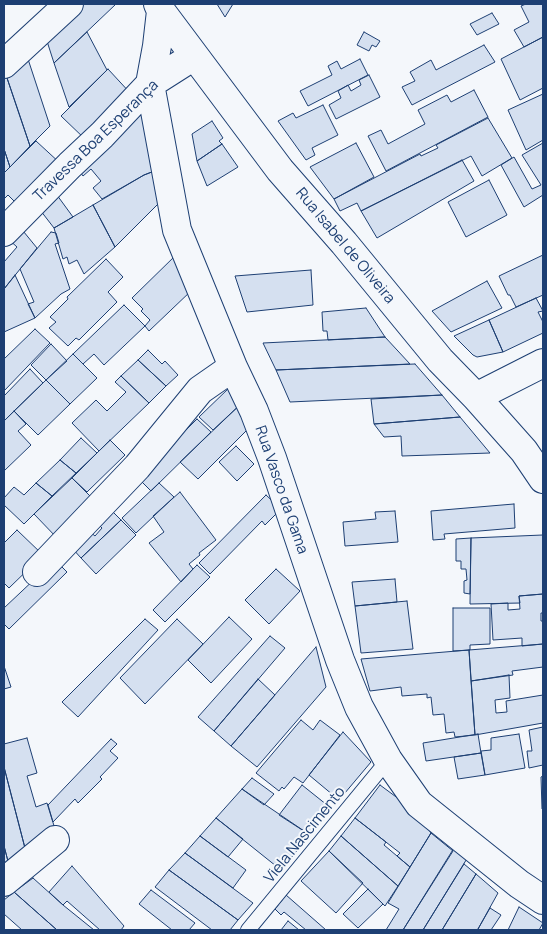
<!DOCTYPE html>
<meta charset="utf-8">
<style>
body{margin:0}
#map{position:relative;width:547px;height:934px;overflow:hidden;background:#f4f7fb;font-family:Manrope,sans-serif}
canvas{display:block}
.frame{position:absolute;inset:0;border:5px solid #1d3f73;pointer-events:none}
</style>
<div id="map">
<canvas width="547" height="934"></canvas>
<div class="frame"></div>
</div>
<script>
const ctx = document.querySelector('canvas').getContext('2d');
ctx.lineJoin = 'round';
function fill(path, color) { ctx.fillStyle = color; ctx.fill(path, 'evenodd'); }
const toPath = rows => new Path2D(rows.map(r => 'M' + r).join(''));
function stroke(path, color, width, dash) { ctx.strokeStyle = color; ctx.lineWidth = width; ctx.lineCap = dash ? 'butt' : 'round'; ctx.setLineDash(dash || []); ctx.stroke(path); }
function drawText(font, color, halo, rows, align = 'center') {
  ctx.font = font + ' Manrope,sans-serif'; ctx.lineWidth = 4; ctx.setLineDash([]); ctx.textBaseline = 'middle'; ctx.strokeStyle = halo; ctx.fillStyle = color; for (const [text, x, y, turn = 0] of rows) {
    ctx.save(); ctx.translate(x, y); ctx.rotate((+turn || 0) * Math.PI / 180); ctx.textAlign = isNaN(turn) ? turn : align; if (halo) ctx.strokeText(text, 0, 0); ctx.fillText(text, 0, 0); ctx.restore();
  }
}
const building = toPath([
 [81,4,116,4,54,63,45,35,81,4],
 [217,4,233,4,225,17,217,4],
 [526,4,542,4,543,6,543,37,524,47,514,30,529,22,521,6,526,4],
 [492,13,499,24,477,35,470,24,492,13],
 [87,32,107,70,69,107,54,63,87,32],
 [364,32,380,41,376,47,372,45,369,51,357,45,364,32],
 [543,37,543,88,520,100,501,59,543,37],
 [484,45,495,62,412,105,402,87,415,81,410,72,431,60,436,70,484,45],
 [26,53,50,126,30,146,5,72,26,53],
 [360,59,368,75,308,106,300,91,332,75,328,66,337,61,341,69,360,59],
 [108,69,132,95,86,140,61,116,108,69],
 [5,72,30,146,10,167,4,149,4,74,5,72],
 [369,75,380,97,336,119,329,105,341,98,338,91,348,85,351,91,361,85,359,80,369,75],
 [474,90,488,117,386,171,368,136,381,130,388,144,425,124,418,110,447,95,451,102,474,90],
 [543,94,543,140,526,150,508,110,543,94],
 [323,105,338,135,312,148,315,155,306,160,278,121,293,113,296,118,323,105],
 [145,107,157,170,144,175,102,199,93,188,101,181,91,169,83,176,78,169,145,107],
 [488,118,512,158,482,176,471,156,361,211,357,203,340,211,334,199,420,154,421,156,438,148,436,145,488,118],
 [212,121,223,138,219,141,222,144,197,161,192,134,212,121],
 [36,141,61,164,18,205,8,195,4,199,4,173,36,141],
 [356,143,374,177,334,199,310,167,356,143],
 [543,143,543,195,524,207,501,165,514,157,532,189,541,185,522,155,543,143],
 [222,144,238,167,207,186,197,161,222,144],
 [4,149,10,167,4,173,4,149],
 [462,160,474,181,377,238,361,211,462,160],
 [157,170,162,200,115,247,93,205,144,175,157,170],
 [489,180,507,215,466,237,448,202,489,180],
 [54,191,73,217,54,228,37,206,54,191],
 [93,205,115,247,84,274,77,260,69,264,67,257,63,259,54,228,93,205],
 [19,226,37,248,4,289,4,262,17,247,7,238,19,226],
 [51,232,56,233,59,243,55,244,70,289,61,294,35,318,28,304,34,302,20,269,51,232],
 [176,255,192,290,149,331,145,326,150,320,141,311,143,309,132,298,176,255],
 [543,255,543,295,516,307,510,295,508,295,499,276,543,255],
 [106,259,123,277,108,292,117,302,79,340,76,338,68,346,49,328,56,322,50,317,68,299,67,297,106,259],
 [311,270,313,305,247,312,235,276,311,270],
 [15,275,35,318,4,332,4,289,15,275],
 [487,281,502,308,451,332,432,311,487,281],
 [536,298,543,311,538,312,543,322,543,333,503,352,489,320,536,298],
 [124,305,145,326,104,365,94,354,83,364,73,354,124,305],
 [366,308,385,337,328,340,327,331,323,331,322,312,366,308],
 [489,320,503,352,477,357,473,355,454,336,489,320],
 [35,329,50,343,4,391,4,359,35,329],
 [385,337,410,364,276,370,263,343,385,337],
 [51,344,67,361,46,380,31,365,51,344],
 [148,350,162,364,165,361,178,375,166,386,138,360,148,350],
 [73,354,97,378,70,404,46,380,73,354],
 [138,360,166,386,149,403,121,376,138,360],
 [415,364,442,395,290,402,276,370,415,364],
 [30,369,43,383,4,421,4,396,30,369],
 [121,376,149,403,99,451,72,423,96,400,107,411,126,392,115,382,121,376],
 [46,380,70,404,38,435,14,411,46,380],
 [229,388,244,401,213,430,199,417,229,388],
 [442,395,460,417,374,424,371,399,442,395],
 [244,401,256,421,198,479,180,462,244,401],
 [14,411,26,424,18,431,31,445,4,471,4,421,14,411],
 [460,417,490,453,402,456,401,436,384,437,374,424,460,417],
 [197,419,211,432,151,491,138,478,197,419],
 [81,438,97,453,76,473,60,460,81,438],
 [110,440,125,455,87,492,72,478,110,440],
 [236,446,254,464,237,481,219,462,236,446],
 [60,460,76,473,52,496,36,483,60,460],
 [72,478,95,501,58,539,34,514,72,478],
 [36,483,52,496,24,524,4,505,4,498,14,487,24,495,36,483],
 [159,483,174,497,136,533,122,518,159,483],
 [180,492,216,540,199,553,200,555,189,564,193,569,181,582,149,543,164,532,153,516,180,492],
 [266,495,281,509,265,525,262,521,210,574,199,563,266,495],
 [514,504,515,528,444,534,445,539,433,540,431,511,514,504],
 [108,507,121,520,81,558,72,548,89,531,95,536,102,528,94,520,108,507],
 [395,511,398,542,345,546,343,522,376,519,375,512,395,511],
 [121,520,136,535,96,574,81,558,121,520],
 [17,530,43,555,9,588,4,583,4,543,17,530],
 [543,535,543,594,519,596,520,603,470,604,471,538,543,535],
 [471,538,470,594,464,593,464,581,467,580,466,569,461,569,461,561,456,561,456,539,471,538],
 [55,560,67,572,9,629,4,624,4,608,55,560],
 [197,565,210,577,165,622,153,610,197,565],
 [276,569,300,591,269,624,245,600,276,569],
 [395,579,397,602,355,606,352,582,395,579],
 [543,594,543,613,541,613,541,621,543,621,543,644,522,646,522,638,493,640,491,604,508,603,508,610,520,609,519,596,543,594],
 [407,601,413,649,361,653,355,606,407,601],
 [453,608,490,608,490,644,470,645,470,650,453,651,453,608],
 [229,617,252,639,211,683,188,660,229,617],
 [145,619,158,630,78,717,62,702,145,619],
 [177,619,203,644,145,704,120,678,177,619],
 [270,636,285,648,214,731,198,717,270,636],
 [543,644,543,667,512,671,513,675,471,681,469,650,543,644],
 [316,647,326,687,257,767,231,746,316,647],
 [469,650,475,735,455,737,454,732,446,733,444,714,433,715,431,697,427,698,427,694,402,696,401,687,370,691,361,659,469,650],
 [4,666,11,687,4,689,4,666],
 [509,675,510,698,495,700,496,713,507,712,506,701,543,695,543,723,475,735,471,681,509,675],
 [258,679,275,695,231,746,214,731,258,679],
 [301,720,313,730,320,720,340,735,303,783,294,777,284,789,282,787,279,791,256,773,301,720],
 [543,727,543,765,529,768,527,751,532,751,529,730,543,727],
 [343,732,371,762,339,800,309,775,343,732],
 [478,734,481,753,426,761,423,743,478,734],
 [519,734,525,768,485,775,481,751,491,750,491,738,519,734],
 [27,738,37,773,27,776,36,807,47,803,55,829,26,852,4,767,4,744,27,738],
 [111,739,117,744,110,751,118,758,100,777,102,779,78,803,75,799,53,822,48,805,111,739],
 [481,753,485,775,458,779,454,757,481,753],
 [4,767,26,852,9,865,4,846,4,767],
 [543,776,543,809,542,809,541,777,543,776],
 [252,778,274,794,264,805,242,789,252,778],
 [302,785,332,809,310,835,279,815,302,785],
 [380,785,407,805,422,819,431,833,410,867,397,856,400,853,355,818,380,785],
 [242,789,310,835,281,870,216,818,242,789],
 [216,818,243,839,228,857,200,836,216,818],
 [355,818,386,842,384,845,410,867,398,886,341,836,355,818],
 [431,833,453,851,403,930,386,930,399,909,388,903,431,833],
 [200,836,246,870,233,888,185,853,200,836],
 [341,836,398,886,385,906,329,851,341,836],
 [4,846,9,865,4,869,4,846],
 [454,848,468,857,423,930,403,930,454,848],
 [329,851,363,883,336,913,301,881,329,851],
 [185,853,253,903,238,920,169,870,185,853],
 [464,864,476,874,442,930,423,930,464,864],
 [72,866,124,926,121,930,100,930,67,901,63,905,49,892,72,866],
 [169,870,238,920,230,930,212,930,155,887,169,870],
 [476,874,498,893,478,929,478,930,442,930,476,874],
 [33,878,63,905,94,930,57,930,14,892,33,878],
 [368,889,383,904,358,928,343,914,368,889],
 [151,890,195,923,189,930,172,930,139,904,151,890],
 [14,892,57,930,22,930,4,914,4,900,14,892],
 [286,895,326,930,306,930,284,912,281,915,275,909,286,895],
 [519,907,543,923,539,930,508,930,519,907],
 [490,908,501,915,491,930,481,930,478,929,490,908],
 [288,921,299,930,281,930,288,921]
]);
const service = toPath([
 [248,930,388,760]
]);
const minor = toPath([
 [158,4,161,11,280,170,344,243,440,360,476,397,524,451,543,479],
 [161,11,157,46,150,84,177,230,233,367,254,411,272,458,340,660,359,707,388,760,419,804,519,884,543,900],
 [4,64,69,4],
 [4,232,70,165,102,135,150,84,194,56],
 [476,397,543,363],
 [37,572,137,467,200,390,233,367],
 [4,882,55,840]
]);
const streetNames = [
 ["Travessa Boa Esperança",96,141,-44],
 ["Rua Isabel de Oliveira",345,246,50],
 ["Rua Vasco da Gama",281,490,71],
 ["Viela Nascimento",305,835,-51]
];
fill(building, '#d5e0f0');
stroke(building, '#1d3f73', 1);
stroke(service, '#1d3f73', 16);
stroke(minor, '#1d3f73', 30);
stroke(service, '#f4f7fb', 14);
stroke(minor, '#f4f7fb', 28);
drawText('15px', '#1d3f73', '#f4f7fb', streetNames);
</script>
